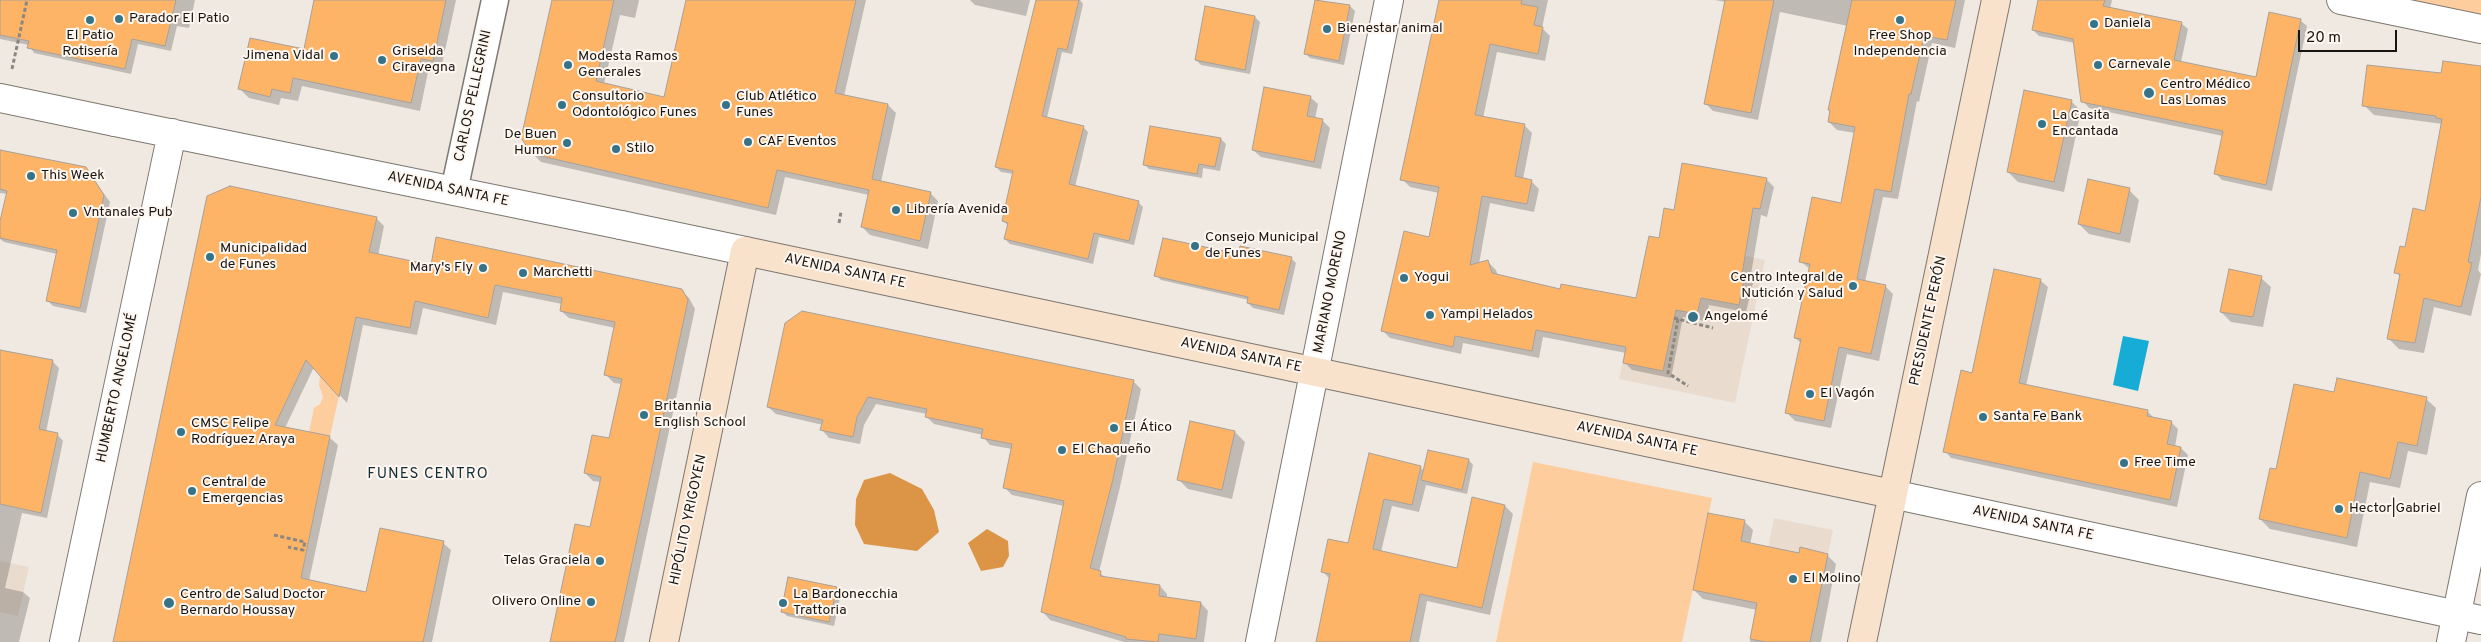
<!DOCTYPE html>
<meta charset="utf-8">
<style>
body{margin:0}
#map{position:relative;width:2481px;height:642px;overflow:hidden;background:#f0e9e2;font-family:Overpass,sans-serif}
canvas{display:block}
.scale{position:absolute;left:2298px;top:30px;width:99px;height:22px;box-sizing:border-box;border:2px solid #171512;border-top:0;padding-left:6px;font-size:15px;line-height:18px;white-space:nowrap;color:#171512;-webkit-text-stroke:4px #fef6ef;paint-order:stroke}
</style>
<div id="map">
<canvas width="2481" height="642"></canvas>
<div class="scale">20 m</div>
</div>
<script>
const ctx = document.querySelector('canvas').getContext('2d');
ctx.lineJoin = 'round';
function fill(path, color) { ctx.fillStyle = color; ctx.fill(path, 'evenodd'); }
const toPath = rows => new Path2D(rows.map(r => 'M' + r).join(''));
function stroke(path, color, width, dash) { ctx.strokeStyle = color; ctx.lineWidth = width; ctx.lineCap = dash ? 'butt' : 'round'; ctx.setLineDash(dash || []); ctx.stroke(path); }
function drawText(font, color, halo, rows, align = 'center') {
  ctx.font = font + ' Overpass,sans-serif'; ctx.lineWidth = 4; ctx.setLineDash([]); ctx.textBaseline = 'middle'; ctx.strokeStyle = halo; ctx.fillStyle = color; for (const [text, x, y, turn = 0] of rows) {
    ctx.save(); ctx.translate(x, y); ctx.rotate((+turn || 0) * Math.PI / 180); ctx.textAlign = isNaN(turn) ? turn : align; if (halo) ctx.strokeText(text, 0, 0); ctx.fillText(text, 0, 0); ctx.restore();
  }
}
const built = toPath([
 [1649,236,1765,260,1735,403,1619,379],
 [1774,518,1833,530,1810,642,1766,642,1750,639],
 [0,561,29,567,18,616,0,612]
]);
const green = toPath([
 [2341,0,2481,0,2481,29],
 [320,375,341,387,330,436,309,432,314,408,320,404,323,397,319,385],
 [1533,462,1712,498,1682,642,1496,642]
]);
const forest = toPath([
 [890,473,922,489,934,510,939,532,917,551,864,544,855,525,856,499,864,480],
 [987,529,1008,541,1009,556,1003,567,981,571,968,543]
]);
const water = toPath([
 [2123,336,2149,341,2138,391,2113,385]
]);
const shadow = toPath([
 [0,0,195,0,189,28,177,26,171,51,138,44,131,74,34,53,29,45,0,39],
 [315,0,456,0,441,69,429,67,420,111,302,86,298,101,281,98,279,105,249,98,240,89,304,51],
 [554,0,639,0,635,18,620,15,604,84,665,98,687,0,866,0,844,96,888,105,896,113,881,182,930,193,938,201,928,249,870,235,862,227,869,195,785,177,776,215,541,162,533,154],
 [970,0,1030,0,1026,16,975,5],
 [1037,0,1080,0,1083,4,1072,54,1062,52,1047,118,1083,127,1088,132,1075,187,1138,202,1143,207,1134,245,1099,237,1093,264,1010,244,1005,239,1008,226,1003,220,1014,174,1001,172,996,167],
 [1316,0,1350,6,1355,11,1344,65,1310,58,1305,53],
 [1440,0,1548,0,1542,28,1550,36,1545,61,1497,52,1483,118,1524,125,1532,133,1523,179,1531,181,1539,189,1534,212,1490,203,1479,264,1488,262,1496,270,1498,276,1561,291,1637,300,1660,240,1675,211,1766,179,1774,187,1767,217,1761,215,1750,280,1753,283,1746,312,1709,305,1705,321,1683,317,1671,378,1632,370,1624,362,1626,353,1543,337,1539,358,1463,343,1461,354,1390,338,1382,330,1430,238,1439,193,1410,187,1402,179],
 [1715,0,1965,0,1955,48,1932,43,1919,102,1917,101,1898,199,1883,197,1865,282,1885,286,1893,294,1879,361,1847,354,1831,428,1795,421,1787,413,1802,344,1795,338,1810,269,1800,261,1842,205,1855,133,1837,130,1829,122,1848,26,1780,12,1758,120,1713,111,1705,103,1726,2],
 [2039,0,2112,0,2110,9,2181,23,2188,29,2181,62,2257,78,2300,20,2307,26,2272,191,2222,180,2216,174,2223,136,2089,108,2083,101,2075,43,2039,36,2033,30],
 [1255,17,1260,22,1250,74,1201,65,1196,60],
 [2481,67,2481,254,2478,270,2481,274,2471,316,2434,307,2424,353,2399,349,2389,339,2400,277,2396,272,2426,212,2443,124,2374,115,2364,105,2443,74],
 [1310,97,1318,104,1315,119,1322,120,1330,128,1321,169,1261,157,1253,150],
 [2071,101,2081,111,2064,192,2018,182,2008,172],
 [1151,128,1221,139,1226,144,1220,171,1203,168,1202,178,1149,169,1144,164],
 [0,150,85,168,110,202,86,313,53,306,47,300,57,254,4,242,0,239,0,227,7,194,0,193],
 [2129,190,2139,200,2130,243,2089,234,2079,224],
 [376,218,384,226,378,256,432,267,681,290,689,298,695,309,624,642,551,642,591,529,601,482,593,481,585,473,610,439,622,384,614,383,606,375,615,328,569,318,561,311,562,304,503,292,496,325,423,308,417,335,363,325,347,403,314,367,285,428,330,438,338,445,309,581,367,593,443,543,451,550,432,642,114,642],
 [1239,256,1291,258,1296,263,1284,315,1253,308,1248,303,1249,300,1161,280,1156,275],
 [1995,271,2041,281,2048,287,2026,386,2147,411,2154,418,2171,422,2178,429,2175,447,2181,448,2188,455,2177,507,1951,458,1945,451,1973,374],
 [2261,278,2271,287,2263,327,2231,322,2221,312],
 [786,324,1133,381,1141,389,1120,487,1099,572,1106,578,1160,586,1167,594,1167,599,1201,603,1208,611,1204,642,1124,642,1050,620,1043,612,1064,506,1012,495,1004,487,1012,449,990,445,983,437,983,435,934,424,927,417,927,414,876,404,864,425,860,444,829,438,822,430,823,425,776,414,768,407],
 [0,351,52,361,59,368,46,432,57,434,63,441,47,518,22,513,5,588,23,592,30,598,19,642,0,642],
 [2334,393,2426,399,2436,408,2427,455,2408,451,2400,488,2370,482,2357,547,2270,529,2260,519,2277,471],
 [1190,422,1235,432,1245,442,1232,499,1188,489,1178,479],
 [1370,455,1420,467,1424,471,1469,460,1473,465,1467,494,1426,485,1419,512,1392,506,1381,552,1458,569,1505,506,1513,514,1490,615,1427,601,1419,642,1317,642,1330,579,1322,571,1349,545],
 [1744,521,1753,530,1750,545,1800,554,1827,555,1836,564,1821,642,1750,642,1757,610,1703,599,1694,590],
 [836,588,841,593,834,626,787,616,782,611]
]);
const building = toPath([
 [0,0,176,0,165,46,132,39,125,69,27,48,29,41,0,35,0,0],
 [314,0,446,0,433,61,421,59,411,103,293,78,290,93,272,89,270,97,238,89,250,38,304,49,314,0],
 [552,0,614,0,596,81,664,97,686,0,856,0,835,93,888,104,872,179,931,192,920,241,861,227,869,190,777,170,768,208,532,154,521,138,552,0],
 [1036,0,1079,0,1067,50,1058,48,1042,116,1084,126,1069,184,1139,201,1129,241,1094,233,1088,259,1004,239,1008,223,1002,221,1013,171,995,167,1036,0],
 [1315,0,1350,5,1339,61,1304,54,1315,0],
 [1439,0,1522,0,1521,4,1538,7,1534,25,1543,27,1538,54,1490,44,1475,115,1525,124,1515,176,1532,180,1527,204,1482,196,1470,265,1488,260,1492,273,1560,289,1561,284,1636,298,1649,236,1659,238,1664,208,1674,210,1682,163,1767,178,1760,209,1753,208,1742,274,1745,274,1739,305,1701,298,1697,314,1676,310,1663,371,1623,363,1626,347,1536,330,1532,351,1455,336,1453,347,1381,331,1404,231,1429,237,1439,187,1400,180,1439,0],
 [1725,0,1774,0,1751,113,1704,104,1725,0],
 [1852,0,1956,0,1947,40,1924,36,1911,94,1909,94,1891,192,1875,189,1857,279,1886,285,1871,354,1839,347,1824,421,1785,413,1801,339,1794,338,1810,264,1799,262,1812,197,1841,203,1855,127,1828,122,1830,110,1828,110,1852,0],
 [2038,0,2105,0,2103,6,2182,22,2174,60,2256,77,2269,12,2301,19,2266,185,2214,174,2223,131,2081,102,2073,39,2032,30,2038,0],
 [1205,6,1255,16,1245,70,1195,60,1205,6],
 [2443,61,2481,66,2481,197,2468,262,2472,263,2461,307,2424,298,2415,343,2387,339,2400,274,2394,273,2400,246,2405,247,2413,208,2425,211,2442,119,2436,118,2436,116,2362,106,2367,65,2441,73,2443,61],
 [1264,87,1311,96,1307,116,1323,119,1314,162,1252,150,1264,87],
 [2024,90,2072,100,2054,182,2007,172,2024,90],
 [1150,126,1221,138,1215,167,1199,164,1197,174,1143,165,1150,126],
 [0,150,86,167,104,195,80,308,46,301,57,250,0,238,0,221,7,191,0,189,0,150],
 [2088,179,2130,188,2120,234,2078,224,2088,179],
 [230,186,377,217,369,252,431,265,436,237,682,289,688,300,615,642,550,642,575,524,590,527,601,477,584,473,592,435,609,438,622,379,604,375,615,322,560,311,562,298,495,285,488,318,415,301,410,328,356,317,339,397,306,360,275,425,330,436,301,578,366,592,380,528,444,541,423,642,113,642,207,196,230,186],
 [1163,238,1238,254,1240,246,1292,257,1279,310,1247,303,1248,297,1154,276,1163,238],
 [1994,269,2041,279,2019,383,2148,410,2147,416,2172,421,2167,444,2181,447,2170,500,1943,452,1961,370,1972,373,1994,269],
 [2229,269,2262,276,2253,317,2220,312,2229,269],
 [802,311,1134,380,1113,479,1090,568,1101,571,1100,576,1160,585,1159,596,1201,602,1196,639,1159,634,1158,642,1126,639,1126,637,1041,612,1064,501,1003,488,1012,444,981,438,983,429,925,417,927,409,868,397,857,417,853,437,820,430,823,420,767,407,785,323,802,311],
 [0,350,53,360,39,429,58,433,41,513,0,504,0,350],
 [2337,378,2427,397,2417,446,2398,442,2390,479,2360,472,2347,538,2259,519,2270,468,2276,469,2294,384,2334,392,2337,378],
 [1190,421,1235,431,1222,490,1177,480,1190,421],
 [1428,450,1469,459,1462,490,1421,480,1428,450],
 [1369,453,1421,466,1412,505,1384,499,1373,549,1457,568,1472,497,1505,505,1482,608,1420,594,1410,642,1316,642,1330,574,1321,572,1328,539,1348,543,1369,453],
 [1708,513,1745,520,1741,541,1799,553,1800,547,1828,554,1810,642,1766,642,1750,639,1757,603,1693,590,1708,513],
 [788,577,837,587,829,622,781,612,788,577]
]);
const path = toPath([
 [12,69,27,0],
 [839,223,841,212],
 [1674,318,1713,328],
 [1678,319,1668,373,1688,386],
 [274,535,305,542,303,550,288,547]
]);
const pedestrian = toPath([
 [454,191,495,0]
]);
const minor = toPath([
 [2341,0,2481,29],
 [115,122,621,225],
 [64,642,172,133],
 [1260,642,1389,0],
 [2451,642,2481,496]
]);
const tertiary = toPath([
 [0,98,115,122],
 [621,225,745,251],
 [1892,494,2481,620]
]);
const secondary = toPath([
 [664,642,745,251,1892,494],
 [1862,642,1996,0]
]);
const markers = [
 [119,19,5,"#357389"],
 [90,20,5,"#357389"],
 [1900,20,5,"#357389"],
 [2094,24,5,"#357389"],
 [1327,29,5,"#357389"],
 [334,56,5,"#357389"],
 [382,60,5,"#357389"],
 [568,65,5,"#357389"],
 [2098,65,5,"#357389"],
 [2149,93,6,"#357389"],
 [562,105,5,"#357389"],
 [726,105,5,"#357389"],
 [2042,124,5,"#357389"],
 [748,142,5,"#357389"],
 [567,143,5,"#357389"],
 [616,149,5,"#357389"],
 [31,176,5,"#357389"],
 [896,210,5,"#357389"],
 [73,213,5,"#357389"],
 [1195,246,5,"#357389"],
 [210,257,5,"#357389"],
 [483,268,5,"#357389"],
 [523,273,5,"#357389"],
 [1404,278,5,"#357389"],
 [1853,286,5,"#357389"],
 [1430,315,5,"#357389"],
 [1693,317,6,"#357389"],
 [1810,394,5,"#357389"],
 [644,415,5,"#357389"],
 [1983,417,5,"#357389"],
 [1114,428,5,"#357389"],
 [181,432,5,"#357389"],
 [1062,450,5,"#357389"],
 [2124,463,5,"#357389"],
 [192,491,5,"#357389"],
 [2339,509,5,"#357389"],
 [600,561,5,"#357389"],
 [1793,579,5,"#357389"],
 [591,602,5,"#357389"],
 [169,603,6,"#357389"],
 [783,603,5,"#357389"]
];
const poiNames = [
 ["Parador El Patio",129,19],
 ["Daniela",2104,24],
 ["Bienestar animal",1337,29],
 ["El Patio",90,36,"center"],
 ["Rotisería",90,52,"center"],
 ["Free Shop",1900,36,"center"],
 ["Independencia",1900,52,"center"],
 ["Griselda",392,52],
 ["Ciravegna",392,68],
 ["Jimena Vidal",324,56,"right"],
 ["Modesta Ramos",578,57],
 ["Generales",578,73],
 ["Carnevale",2108,65],
 ["Centro Médico",2160,85],
 ["Las Lomas",2160,101],
 ["Consultorio",572,97],
 ["Odontológico Funes",572,113],
 ["Club Atlético",736,97],
 ["Funes",736,113],
 ["La Casita",2052,116],
 ["Encantada",2052,132],
 ["De Buen",557,135,"right"],
 ["Humor",557,151,"right"],
 ["CAF Eventos",758,142],
 ["Stilo",626,149],
 ["This Week",41,176],
 ["Librería Avenida",906,210],
 ["Vntanales Pub",83,213],
 ["Consejo Municipal",1205,238],
 ["de Funes",1205,254],
 ["Municipalidad",220,249],
 ["de Funes",220,265],
 ["Mary's Fly",473,268,"right"],
 ["Marchetti",533,273],
 ["Yogui",1414,278],
 ["Centro Integral de",1843,278,"right"],
 ["Nutición y Salud",1843,294,"right"],
 ["Yampi Helados",1440,315],
 ["Angelomé",1704,317],
 ["El Vagón",1820,394],
 ["Britannia",654,407],
 ["English School",654,423],
 ["Santa Fe Bank",1993,417],
 ["CMSC Felipe",191,424],
 ["Rodríguez Araya",191,440],
 ["El Ático",1124,428],
 ["El Chaqueño",1072,450],
 ["Free Time",2134,463],
 ["Central de",202,483],
 ["Emergencias",202,499],
 ["Hector|Gabriel",2349,509],
 ["Telas Graciela",590,561,"right"],
 ["El Molino",1803,579],
 ["Centro de Salud Doctor",180,595],
 ["Bernardo Houssay",180,611],
 ["La Bardonecchia",793,595],
 ["Trattoria",793,611],
 ["Olivero Online",581,602,"right"]
];
const streetNames = [
 ["CARLOS PELLEGRINI",474,96,-78],
 ["AVENIDA SANTA FE",448,190,12],
 ["AVENIDA SANTA FE",845,272,12],
 ["MARIANO MORENO",1331,292,-79],
 ["PRESIDENTE PERÓN",1929,321,-78],
 ["AVENIDA SANTA FE",1241,356,12],
 ["HUMBERTO ANGELOMÉ",118,388,-78],
 ["AVENIDA SANTA FE",1637,440,12],
 ["HIPÓLITO YRIGOYEN",689,520,-78],
 ["AVENIDA SANTA FE",2033,524,12]
];
const neighbourhoodNames = [
 ["FUNES CENTRO",428,475]
];
fill(built, '#e9dccf');
fill(green, '#fdcd9e');
fill(forest, '#dc9547');
fill(water, '#17acd6');
fill(shadow, '#0003');
fill(building, '#fdb467');
stroke(building, '#a7a09a', 1);
stroke(pedestrian, '#7d7770', 29);
stroke(minor, '#7d7770', 30);
stroke(tertiary, '#7d7770', 30);
stroke(secondary, '#7d7770', 30);
stroke(path, '#8c8782', 3, [4, 2.5]);
stroke(pedestrian, '#fff', 26);
stroke(minor, '#fff', 28);
stroke(tertiary, '#fff', 28);
stroke(secondary, '#f8e2cb', 28);
for (const [x, y, r, color] of markers) { const dot = new Path2D(); dot.arc(x, y, r, 0, 2 * Math.PI); ctx.fillStyle = color; ctx.fill(dot); stroke(dot, '#fef6ef', 2); }
drawText('14px', '#171512', '#fef6ef', poiNames, 'left');
drawText('14px', '#171512', '#fef6ef', streetNames);
ctx.letterSpacing = '1px';
drawText('15px', '#112e39', '#fef6ef', neighbourhoodNames);
ctx.letterSpacing = '0px';
</script>
